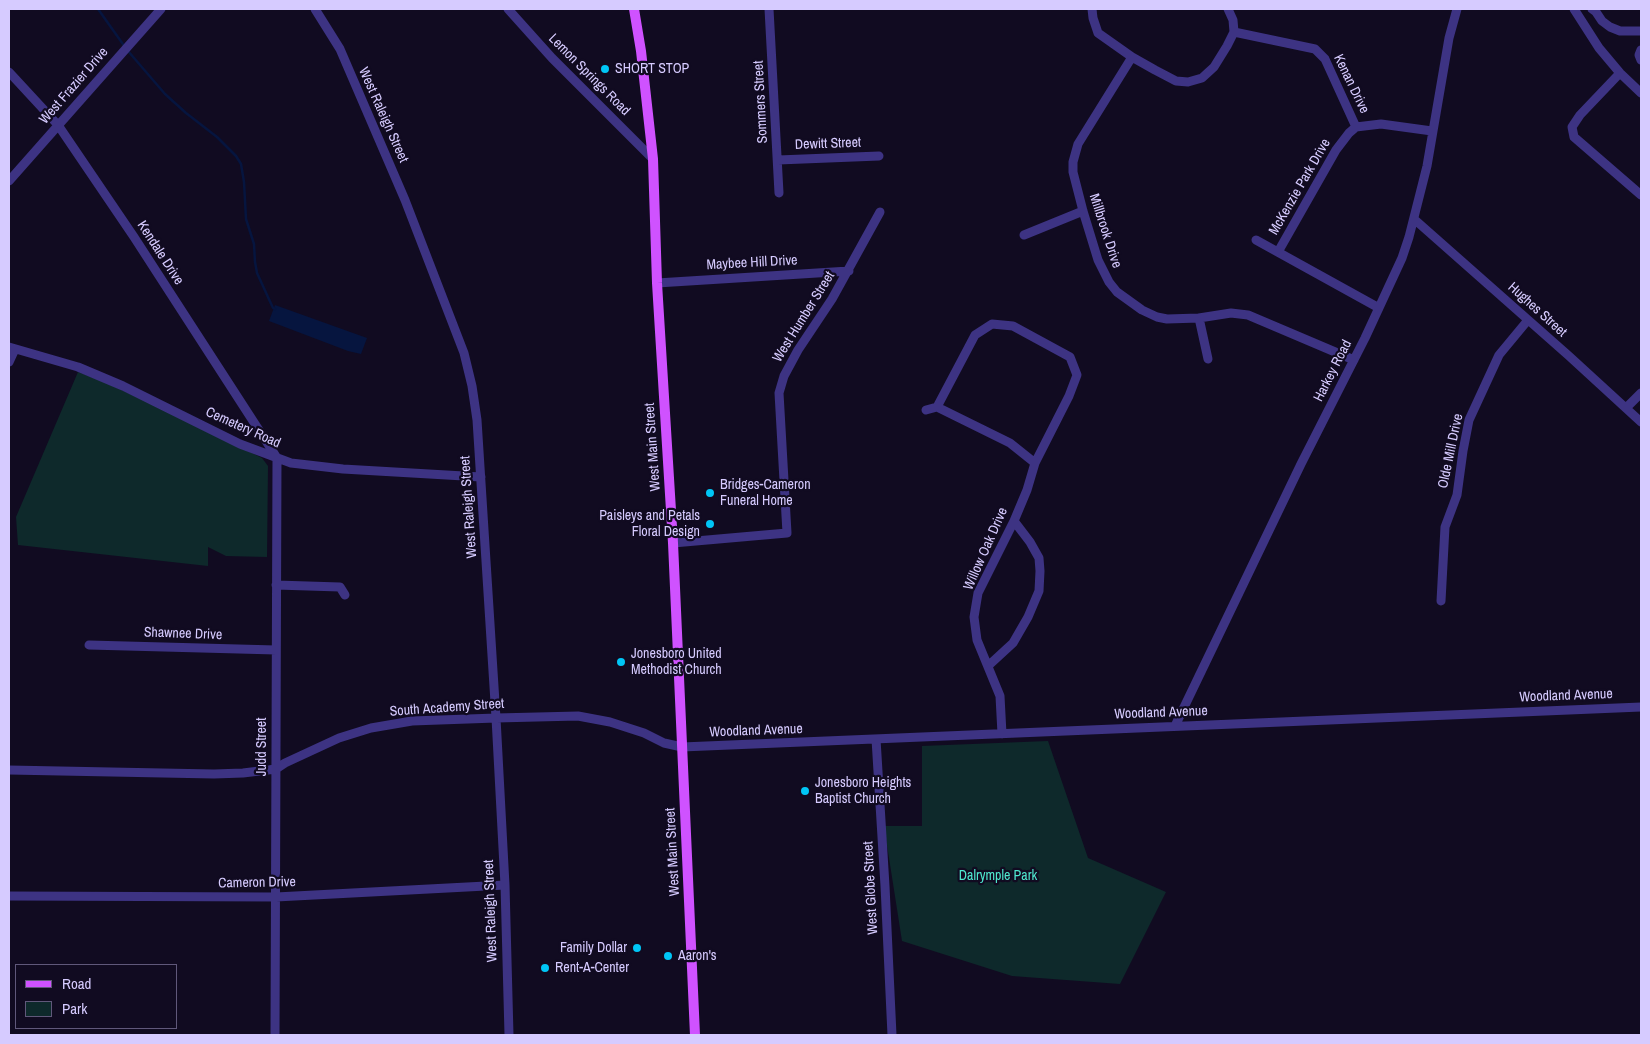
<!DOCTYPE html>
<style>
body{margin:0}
#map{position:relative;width:1650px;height:1044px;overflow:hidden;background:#110b21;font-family:"Archivo Narrow",sans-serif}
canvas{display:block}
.frame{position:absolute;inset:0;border:10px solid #d6cbff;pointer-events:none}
.legend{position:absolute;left:15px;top:964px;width:162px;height:65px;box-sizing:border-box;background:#110b21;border:1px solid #60587a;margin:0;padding:6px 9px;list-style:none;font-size:15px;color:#d6cbff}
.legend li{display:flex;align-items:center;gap:10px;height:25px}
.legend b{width:25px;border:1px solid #60587a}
</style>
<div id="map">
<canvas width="1650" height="1044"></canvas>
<div class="frame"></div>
<ul class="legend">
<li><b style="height:6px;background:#cf52ff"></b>Road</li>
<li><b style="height:14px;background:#0e292b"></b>Park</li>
</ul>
</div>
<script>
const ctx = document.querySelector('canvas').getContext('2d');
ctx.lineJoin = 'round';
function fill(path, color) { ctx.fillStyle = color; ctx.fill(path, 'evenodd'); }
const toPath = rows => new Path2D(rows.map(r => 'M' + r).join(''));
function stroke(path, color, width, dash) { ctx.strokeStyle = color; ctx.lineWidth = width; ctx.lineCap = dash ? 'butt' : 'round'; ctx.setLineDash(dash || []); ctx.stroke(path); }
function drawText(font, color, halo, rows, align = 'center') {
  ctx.font = font + ' "Archivo Narrow",sans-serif'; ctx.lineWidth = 4.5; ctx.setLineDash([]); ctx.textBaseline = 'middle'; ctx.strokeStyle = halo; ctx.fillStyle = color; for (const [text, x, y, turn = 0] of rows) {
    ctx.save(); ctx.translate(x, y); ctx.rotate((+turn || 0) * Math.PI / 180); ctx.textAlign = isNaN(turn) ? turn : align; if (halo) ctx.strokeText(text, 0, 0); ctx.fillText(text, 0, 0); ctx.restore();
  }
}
const green = toPath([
 [78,372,102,381,163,409,262,458,268,466,267,557,226,556,208,547,208,566,18,545,16,517],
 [1048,741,1088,858,1166,892,1120,984,1012,976,902,941,884,826,922,826,922,746]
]);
const water = toPath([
 [275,305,367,338,361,354,348,351,269,321]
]);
const stream = toPath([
 [98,9,125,47],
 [128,51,165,94,186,113,217,137,236,156,241,164,244,182,246,219,254,244,255,262,257,273,273,308,275,309]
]);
const minor = toPath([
 [315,9,340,49,405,200,464,353,472,386,477,420,496,718,505,885,509,1035],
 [508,9,552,58,653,159],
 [769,9,779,193],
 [1092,9,1093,18,1098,33,1132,57,1155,70,1176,81,1188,82,1202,78,1214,67,1227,46,1234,32,1233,20,1228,9],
 [1574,9,1599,48,1620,73,1641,93],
 [1592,9,1596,12,1602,21,1610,27,1620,31,1641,31],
 [1234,32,1315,49,1325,59,1356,127],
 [1641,50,1639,55,1641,60],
 [1132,57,1078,144,1073,162,1073,172,1083,211,1098,260,1109,282,1117,292,1142,310,1157,317,1167,319,1199,318,1231,313,1248,315,1354,360],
 [9,72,58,125,134,237,277,458,275,1035],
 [1620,73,1580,115,1572,127,1574,137,1641,195],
 [778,160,879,156],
 [9,181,161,9],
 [1414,219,1569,356,1641,422],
 [1024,235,1083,211],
 [1256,240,1379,308],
 [1278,252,1336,150,1349,133,1356,127,1381,124,1432,131],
 [657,283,849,271],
 [1199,318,1208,359],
 [9,347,78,367,123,386,240,444,291,463,343,469,481,477],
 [9,362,15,349],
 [937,407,975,335,992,324,1013,326,1070,357,1077,375,1069,396,1035,463],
 [1626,408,1641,393],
 [926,410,937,407,1010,443,1035,463,1027,490,1014,521,978,593,974,617,977,640,1000,696,1002,734],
 [673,543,787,533,779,393,784,376,798,350,832,299,880,212],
 [276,585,340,587,345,595],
 [1441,601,1445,527,1457,495,1463,451,1469,420,1499,355,1528,320],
 [89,645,276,650],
 [988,666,1013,643,1028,617,1039,591,1040,571,1039,558,1030,542,1014,521],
 [1175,726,1301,464,1365,338,1402,258,1409,237,1427,166,1449,38,1457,9],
 [876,739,885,886,892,1035],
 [9,770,214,774,243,773,276,769,285,763,339,738,371,728,412,721,496,718,578,716,610,722,644,733,664,743,682,747,1641,707],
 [9,896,276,897,505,885]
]);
const major = toPath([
 [634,9,641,51,653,159,657,283,673,543,695,1035]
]);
const markers = [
 [605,69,5,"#00c6f6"],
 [710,493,5,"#00c6f6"],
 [710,524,5,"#00c6f6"],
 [621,662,5,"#00c6f6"],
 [805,791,5,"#00c6f6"],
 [637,948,5,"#00c6f6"],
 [668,956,5,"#00c6f6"],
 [545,968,5,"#00c6f6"]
];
const poiNames = [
 ["SHORT STOP",615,69],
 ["Bridges-Cameron",720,485],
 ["Funeral Home",720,501],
 ["Paisleys and Petals",700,516,"right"],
 ["Floral Design",700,532,"right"],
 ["Jonesboro United",631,654],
 ["Methodist Church",631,670],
 ["Jonesboro Heights",815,783],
 ["Baptist Church",815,799],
 ["Family Dollar",627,948,"right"],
 ["Aaron's",678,956],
 ["Rent-A-Center",555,968]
];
const streetNames = [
 ["Lemon Springs Road",589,75,45],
 ["Kenan Drive",1351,84,64],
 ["West Frazier Drive",74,86,-49],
 ["Sommers Street",761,102,-93],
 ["West Raleigh Street",383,115,66],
 ["Dewitt Street",828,144,-2],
 ["McKenzie Park Drive",1300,187,-60],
 ["Millbrook Drive",1105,231,72],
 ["Kendale Drive",160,253,57],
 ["Maybee Hill Drive",752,263,-3],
 ["Hughes Street",1537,310,42],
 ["West Humber Street",804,317,-58],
 ["Harkey Road",1333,371,-63],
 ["Cemetery Road",243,428,24],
 ["West Main Street",653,447,-94],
 ["Olde Mill Drive",1451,451,-78],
 ["West Raleigh Street",469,507,-94],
 ["Willow Oak Drive",986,549,-66],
 ["Shawnee Drive",183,634,2],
 ["Woodland Avenue",1566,696,-2],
 ["South Academy Street",447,708,-4],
 ["Woodland Avenue",1161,713,-2],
 ["Woodland Avenue",756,731,-2],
 ["Judd Street",262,747,-90],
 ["West Main Street",673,852,-93],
 ["Cameron Drive",257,883,-1],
 ["West Globe Street",871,888,-93],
 ["West Raleigh Street",491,911,-92]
];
const parkNames = [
 ["Dalrymple Park",998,876]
];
fill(green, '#0e292b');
fill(water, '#06153f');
stroke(stream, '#06153f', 2.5);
stroke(minor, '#3d3383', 9);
stroke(major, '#cf52ff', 10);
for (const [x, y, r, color] of markers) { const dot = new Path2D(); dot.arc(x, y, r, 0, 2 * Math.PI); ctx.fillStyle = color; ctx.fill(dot); stroke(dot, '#110b21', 2); }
drawText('14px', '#d6cbff', '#110b21', poiNames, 'left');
drawText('14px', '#d6cbff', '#110b21', streetNames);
drawText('14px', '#4fe7cf', '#110b21', parkNames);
</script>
